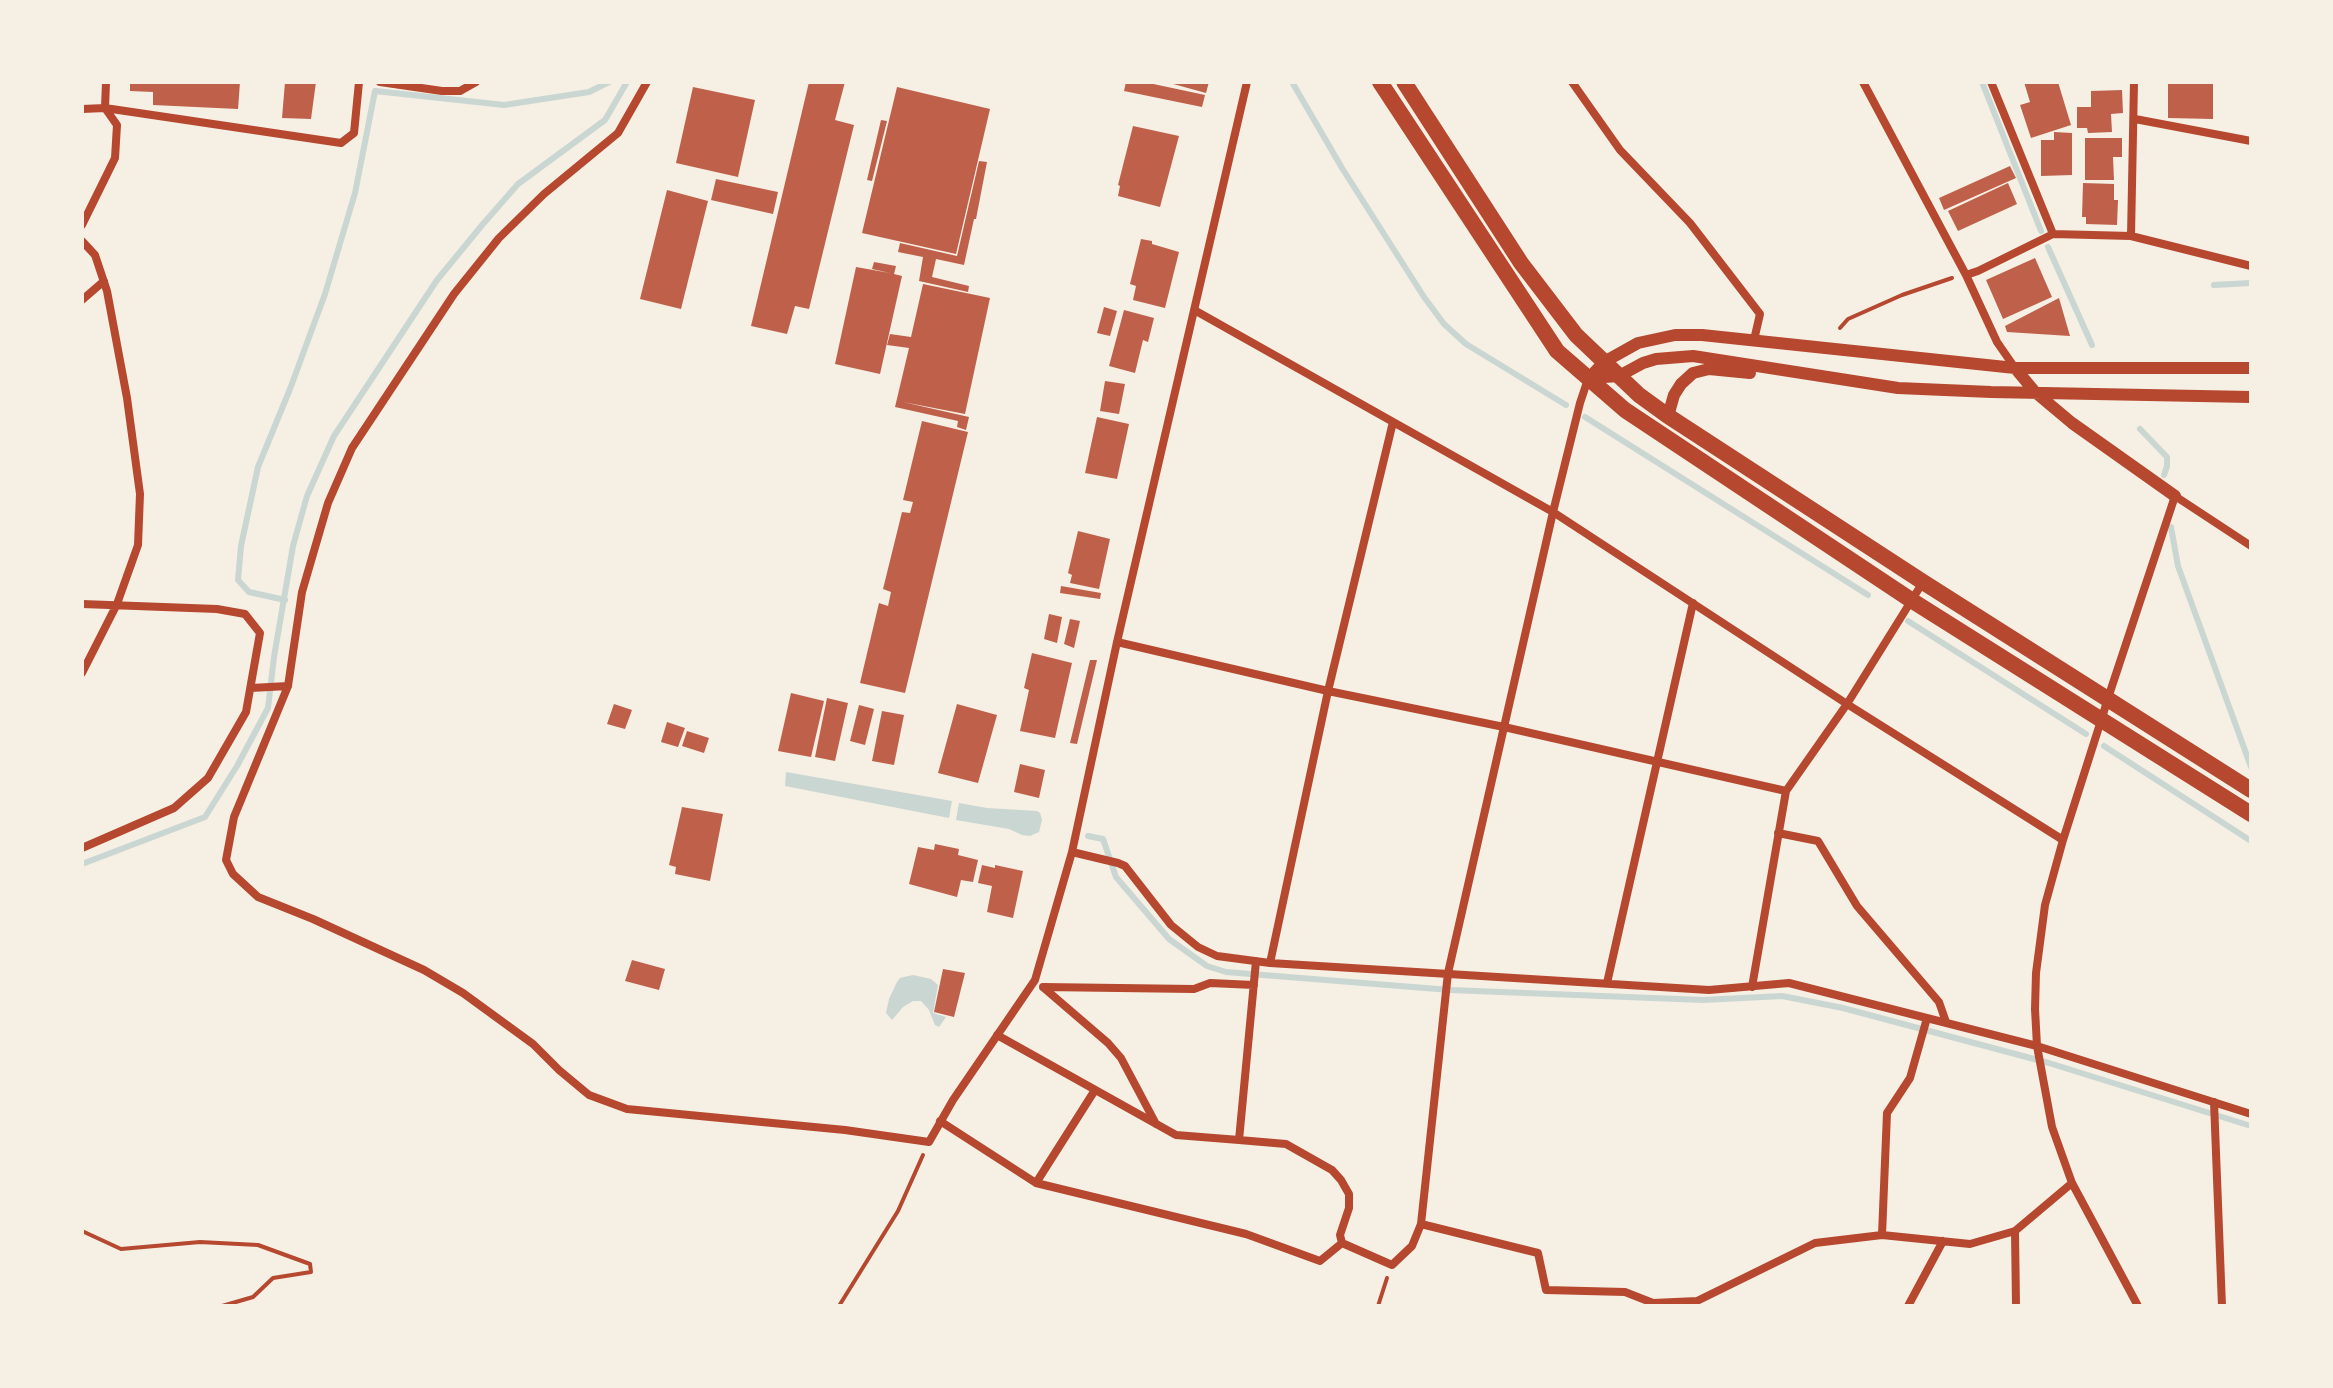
<!DOCTYPE html>
<style>
body{margin:0}
#map{position:relative;width:2333px;height:1388px;overflow:hidden;background:#f6efe4;font-family:"Work Sans",sans-serif}
canvas{display:block}
.frame{position:absolute;inset:0;border:84px solid #f6efe4;pointer-events:none}
</style>
<div id="map">
<canvas width="2333" height="1388"></canvas>
<div class="frame"></div>
</div>
<script>
const ctx = document.querySelector('canvas').getContext('2d');
ctx.lineJoin = 'round';
function fill(path, color) { ctx.fillStyle = color; ctx.fill(path, 'evenodd'); }
const toPath = rows => new Path2D(rows.map(r => 'M' + r).join(''));
function stroke(path, color, width, dash) { ctx.strokeStyle = color; ctx.lineWidth = width; ctx.lineCap = dash ? 'butt' : 'round'; ctx.setLineDash(dash || []); ctx.stroke(path); }
const water = toPath([
 [786,772,952,801,949,818,785,786],
 [959,803,987,808,1037,811,1040,813,1042,820,1039,832,1030,836,1022,835,1009,829,956,820],
 [913,975,931,979,938,985,933,1013,946,1017,939,1027,935,1025,929,1010,921,1001,913,1001,903,1007,892,1020,886,1013,889,999,897,982,900,978]
]);
const stream = toPath([
 [1292,82,1342,168,1424,297,1444,324,1466,344,1566,405],
 [1982,82,2041,231],
 [2048,247,2092,345],
 [2214,285,2251,283],
 [1585,417,1868,595],
 [2140,429,2167,457,2167,466,2164,475],
 [2171,527,2178,566,2251,767],
 [285,600,249,592,238,580,241,546,258,467,290,389,325,294,355,193,375,91,504,105,589,92,609,82],
 [1908,621,2086,734],
 [2104,746,2251,841],
 [1088,836,1103,839,1116,877,1169,939,1207,966,1226,972,1450,990,1703,1000,1782,996,1843,1008,2049,1063,2251,1126],
 [82,864,205,817,237,766,268,708,274,657,293,546,307,496,334,436,437,280,483,224,518,184,605,120,627,82]
]);
const building = toPath([
 [130,82,240,82,238,109,153,105,153,92,130,91],
 [285,82,316,82,311,119,282,118],
 [809,82,845,82,835,120,854,125,809,309,795,306,787,334,751,326],
 [1126,82,1144,82,1205,95,1202,107,1124,91],
 [1166,82,1209,82,1206,93],
 [2024,82,2058,82,2071,125,2031,138,2020,105,2030,102],
 [2168,82,2213,82,2213,119,2168,118],
 [693,87,755,100,738,177,676,163],
 [897,87,990,109,956,254,862,233],
 [2122,90,2123,113,2111,114,2112,132,2088,133,2087,128,2077,128,2077,107,2091,107,2091,91],
 [881,120,887,121,872,181,867,180],
 [1133,126,1179,136,1160,207,1118,196,1120,186,1118,185],
 [2054,132,2072,133,2072,175,2041,176,2041,140,2054,140],
 [2085,138,2122,138,2122,157,2113,157,2114,180,2085,180],
 [979,161,987,162,976,219,974,219,964,265,936,259,932,277,969,286,968,292,919,281,923,257,898,252,900,243,957,256],
 [2010,166,2016,178,1944,210,1939,198],
 [716,179,778,192,773,214,711,200],
 [2008,183,2017,204,1958,231,1948,211],
 [2083,183,2114,184,2114,200,2118,200,2117,225,2086,224,2086,217,2082,217],
 [667,190,708,201,681,309,640,299],
 [1141,239,1152,241,1152,244,1179,252,1165,308,1133,300,1136,286,1130,284],
 [2035,258,2052,297,2003,319,1986,280],
 [874,262,896,266,894,274,902,276,880,374,835,364,856,267,890,273,872,269],
 [923,284,990,298,965,414,903,402,969,417,966,430,957,427,958,421,895,407,909,348,887,345,890,334,911,337],
 [2059,298,2070,336,2007,332,2005,326],
 [1104,307,1117,311,1110,336,1097,333],
 [1124,310,1154,318,1148,342,1143,340,1135,373,1109,366],
 [1105,381,1125,384,1119,414,1100,411],
 [1097,417,1129,424,1117,479,1085,473],
 [922,421,968,432,905,693,860,683,879,603,888,606,891,592,883,589,902,512,910,513,913,502,903,500],
 [1078,531,1110,539,1099,589,1070,583,1072,575,1068,573],
 [1061,586,1101,593,1100,599,1060,593],
 [1049,614,1062,617,1057,643,1044,639],
 [1070,619,1080,621,1074,648,1064,644],
 [1032,653,1072,663,1055,738,1020,731,1029,690,1024,688],
 [1090,660,1097,660,1077,744,1070,743],
 [791,693,824,701,811,757,778,751],
 [827,698,848,703,835,761,815,757],
 [614,704,632,710,625,729,607,724],
 [957,704,997,715,978,783,938,773],
 [859,705,874,709,865,745,850,741],
 [882,711,904,715,894,765,872,761],
 [667,722,685,728,678,747,661,742],
 [687,731,709,738,704,753,682,746],
 [1020,764,1045,770,1039,798,1014,792],
 [682,807,723,814,710,881,675,874,676,867,669,865],
 [935,844,959,849,958,855,978,860,973,882,961,880,957,897,909,884,918,847,934,850],
 [982,865,995,868,995,865,1023,871,1013,918,987,912,992,886,978,883],
 [632,960,665,969,659,990,625,981],
 [943,969,965,973,954,1017,934,1012]
]);
const path = toPath([
 [1840,328,1848,319,1902,295,1952,278],
 [82,1231,121,1249,200,1242,258,1245,310,1264,311,1272,273,1278,253,1297,222,1306],
 [839,1306,898,1211,923,1155],
 [1378,1306,1387,1278]
]);
const minor = toPath([
 [380,82,442,91,460,91,476,82],
 [647,82,618,133,544,194,499,238,454,294,352,448,328,503,302,592,288,686,234,817,226,860,233,874,258,897,313,919,424,970,463,993,533,1044,559,1070,589,1095,627,1109,845,1130,929,1142,953,1100,1035,980,1072,852,1117,642,1247,82],
 [1572,82,1620,150,1690,223,1760,314,1754,340],
 [1863,82,1966,275,1997,342,2015,368],
 [1991,82,2053,234],
 [82,109,105,108,341,143,354,133,359,82],
 [2135,119,2251,141],
 [82,225,115,158,117,125,105,108,106,82],
 [2131,236,2134,82],
 [82,241,95,255,107,291,127,398,140,494,138,545,117,604,82,673],
 [1966,275,1978,271,2053,234,2131,236,2251,266],
 [82,300,104,281],
 [1196,311,1553,512,1847,704,2063,840],
 [1588,379,1580,403,1553,512,1448,973,1421,1224,1538,1253,1546,1290,1625,1292,1653,1303,1697,1301,1815,1243,1882,1235,1970,1244,2015,1231,2072,1183],
 [82,604,217,609,245,614,260,633,246,712,208,778,174,808,82,848],
 [1117,642,1328,691,1504,727,1786,791],
 [251,688,288,686],
 [1778,833,1818,841,1857,906,1939,1002,1946,1022],
 [1072,852,1118,863,1125,866,1171,925,1198,947,1217,956,1270,963,1709,990,1789,983,2037,1046,2251,1114],
 [1270,963,1328,691,1393,422],
 [1607,983,1693,603],
 [1043,987,1194,989,1210,983,1254,985],
 [1752,987,1786,791,1847,704,1923,582],
 [1044,988,1108,1043,1121,1058,1156,1124],
 [997,1035,1176,1135,1239,1140,1256,961],
 [2214,1102,2222,1306],
 [940,1121,1036,1183,1246,1234,1320,1261,1342,1243,1392,1265,1412,1246,1421,1224],
 [1239,1140,1286,1144,1332,1170,1341,1180,1349,1194,1349,1208,1340,1235,1342,1243],
 [1036,1183,1095,1090],
 [2015,1231,2016,1306],
 [1882,1235,1887,1113,1910,1078,1927,1018],
 [1908,1306,1943,1241],
 [2138,1306,2072,1183,2052,1127,2037,1046,2035,1009,2036,973,2045,905,2063,840,2112,686,2175,496,2251,546]
]);
const tertiary = toPath([
 [2015,368,2035,392,2072,423,2175,496],
 [1589,378,1604,362,1638,343,1675,335,1702,335,2015,368,2251,368],
 [1589,378,1619,376,1643,363,1656,359,1693,356,1898,388,1991,392,2251,397],
 [1668,416,1674,395,1681,384,1693,373,1709,369,1750,373]
]);
const trunk = toPath([
 [1380,82,1557,351,1625,410,1911,600,2251,814],
 [1404,82,1521,263,1576,335,1639,395,1668,416,1923,582,2251,790]
]);
fill(water, '#c9d6d2');
stroke(stream, '#c9d6d2', 6);
fill(building, '#bf614a');
stroke(path, '#b5482f', 4);
stroke(minor, '#b5482f', 8);
stroke(tertiary, '#b5482f', 12);
stroke(trunk, '#b5482f', 16);
</script>
